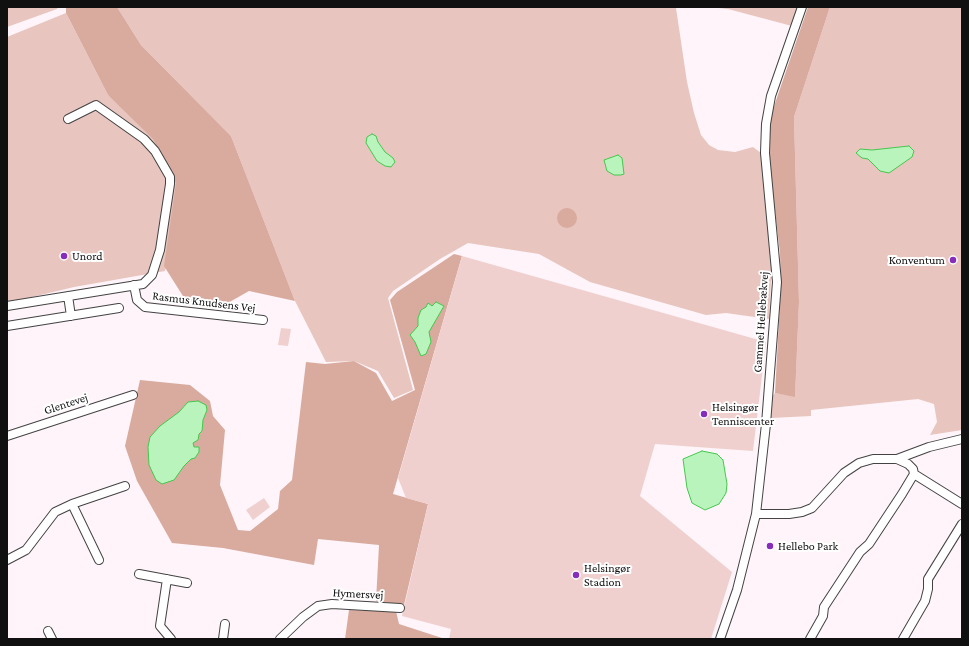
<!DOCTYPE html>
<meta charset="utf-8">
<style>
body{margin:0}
#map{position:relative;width:969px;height:646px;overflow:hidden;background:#fef4f9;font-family:"Crimson Pro",serif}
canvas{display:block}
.frame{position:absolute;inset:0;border:8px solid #101010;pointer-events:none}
</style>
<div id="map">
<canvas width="969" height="646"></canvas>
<div class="frame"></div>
</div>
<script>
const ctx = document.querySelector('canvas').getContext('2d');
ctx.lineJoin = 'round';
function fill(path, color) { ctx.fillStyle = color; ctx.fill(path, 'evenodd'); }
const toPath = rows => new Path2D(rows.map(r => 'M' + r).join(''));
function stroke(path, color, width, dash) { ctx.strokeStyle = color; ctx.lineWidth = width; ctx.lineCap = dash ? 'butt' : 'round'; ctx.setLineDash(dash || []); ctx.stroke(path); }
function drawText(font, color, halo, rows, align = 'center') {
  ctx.font = font + ' "Crimson Pro",serif'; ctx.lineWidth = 4; ctx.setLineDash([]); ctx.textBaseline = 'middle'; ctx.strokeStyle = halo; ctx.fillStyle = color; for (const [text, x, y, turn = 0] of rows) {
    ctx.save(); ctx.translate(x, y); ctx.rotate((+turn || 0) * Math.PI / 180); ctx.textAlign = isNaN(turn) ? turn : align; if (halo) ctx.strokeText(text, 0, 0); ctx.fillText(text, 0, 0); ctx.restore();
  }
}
const green = toPath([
 [7,7,58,7,57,9,7,27],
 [117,7,680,7,676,8,687,82,694,113,701,135,709,145,718,150,735,152,753,147,761,153,772,262,769,319,726,313,706,315,590,282,539,254,468,243,440,259,393,291,388,298,413,390,394,398,378,371,354,361,326,362,295,301,231,136,141,45],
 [709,7,798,7,792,26,728,9],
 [830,7,962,7,962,430,930,435,937,422,934,404,918,399,811,410,811,416,771,418,772,397,775,393,795,396,799,302,794,117],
 [66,13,108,95,159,134,186,184,165,271,74,287,7,303,7,37]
]);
const forest = toPath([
 [66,7,117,7,141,45,231,136,295,301,249,291,219,308,188,304,164,266,176,183,153,139,108,95,66,13],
 [808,7,830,7,794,117,799,302,795,397,775,393,781,284,780,253,769,161,770,118],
 '557 218a10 10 0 1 1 20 0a10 10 0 1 1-20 0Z',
 [454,254,462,256,393,494,428,504,404,605,376,601,379,545,318,539,314,565,223,548,172,543,137,481,125,446,140,380,190,385,210,401,213,416,225,430,220,485,238,530,250,531,278,509,280,491,292,480,306,362,325,364,354,361,376,373,392,401,415,390,390,300,397,292],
 [349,610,396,611,399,624,445,639,345,639]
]);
const pitch = toPath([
 [462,256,766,342,753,451,655,444,640,496,732,572,711,639,449,639,451,629,402,616,428,504,406,498,398,478],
 [281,328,291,329,288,346,278,345],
 [264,498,270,507,253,520,246,510]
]);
const water = toPath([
 [372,134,376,136,378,142,385,152,393,158,395,162,391,167,385,166,377,161,366,143,367,137,372,134],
 [909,146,914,151,912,157,889,173,880,171,868,159,862,158,856,153,860,149,872,150,909,146],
 [618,155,622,158,624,174,621,175,614,175,607,171,604,160,618,155],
 [436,302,444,306,429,332,431,342,426,354,421,356,415,342,410,335,418,326,418,318,421,310,426,307,428,303,432,306,436,302],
 [198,401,206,405,207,410,203,420,202,431,199,434,198,440,193,443,194,447,199,447,199,452,195,458,191,459,184,466,174,480,162,484,156,480,149,465,148,447,150,437,160,426,179,412,188,402,198,401],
 [702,451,717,454,723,460,727,484,726,493,719,504,705,510,692,503,687,488,683,459,702,451]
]);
const minor = toPath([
 [134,285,137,300,145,307,263,320],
 [68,296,71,316],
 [7,306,143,284,152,275,160,250,170,184,170,177,155,151,144,139,96,105,68,119],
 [7,326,119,308],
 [7,436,133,395],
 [897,459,929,447,962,439],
 [914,474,962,504],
 [72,504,99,560],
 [756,514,789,514,802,512,812,508,844,473,859,463,873,459,897,459,908,464,913,469,914,474,902,494,869,544,860,552,824,607,823,616,810,639],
 [7,560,26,550,55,512,72,504,125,486],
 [139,574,187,583],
 [167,579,160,626,171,639],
 [48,631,52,639],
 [223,639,225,624],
 [280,639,303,617,318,606,332,604,400,608],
 [720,639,737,590,756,514,766,424,777,282,765,153,766,124,771,96,802,7],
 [903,639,925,601,928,589,928,579,962,524]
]);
const markers = [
 [64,256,4,"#862dbb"],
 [953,260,4,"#862dbb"],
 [704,414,4,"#862dbb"],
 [770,546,4,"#862dbb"],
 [576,575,4,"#862dbb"]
];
const poiNames = [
 ["Unord",72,256],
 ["Konventum",945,260,"right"],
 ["Helsingør",712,407],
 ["Tenniscenter",712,421],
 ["Hellebo Park",778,546],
 ["Helsingør",584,568],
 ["Stadion",584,582]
];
const streetNames = [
 ["Rasmus Knudsens Vej",204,302,7],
 ["Gammel Hellebækvej",761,322,-86],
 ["Glentevej",66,404,-18],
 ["Hymersvej",358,594,3]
];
fill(green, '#e8c5be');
fill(forest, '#d9ab9e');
fill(pitch, '#f0d0cf');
fill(water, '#baf4bd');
stroke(water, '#44c84e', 1);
stroke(minor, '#434343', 10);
stroke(minor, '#fff', 8);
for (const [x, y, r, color] of markers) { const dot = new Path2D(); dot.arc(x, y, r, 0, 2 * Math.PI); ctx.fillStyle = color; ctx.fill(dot); stroke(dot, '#fff', 1.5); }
drawText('12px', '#101010', '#fff', poiNames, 'left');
drawText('12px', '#101010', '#fff', streetNames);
</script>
